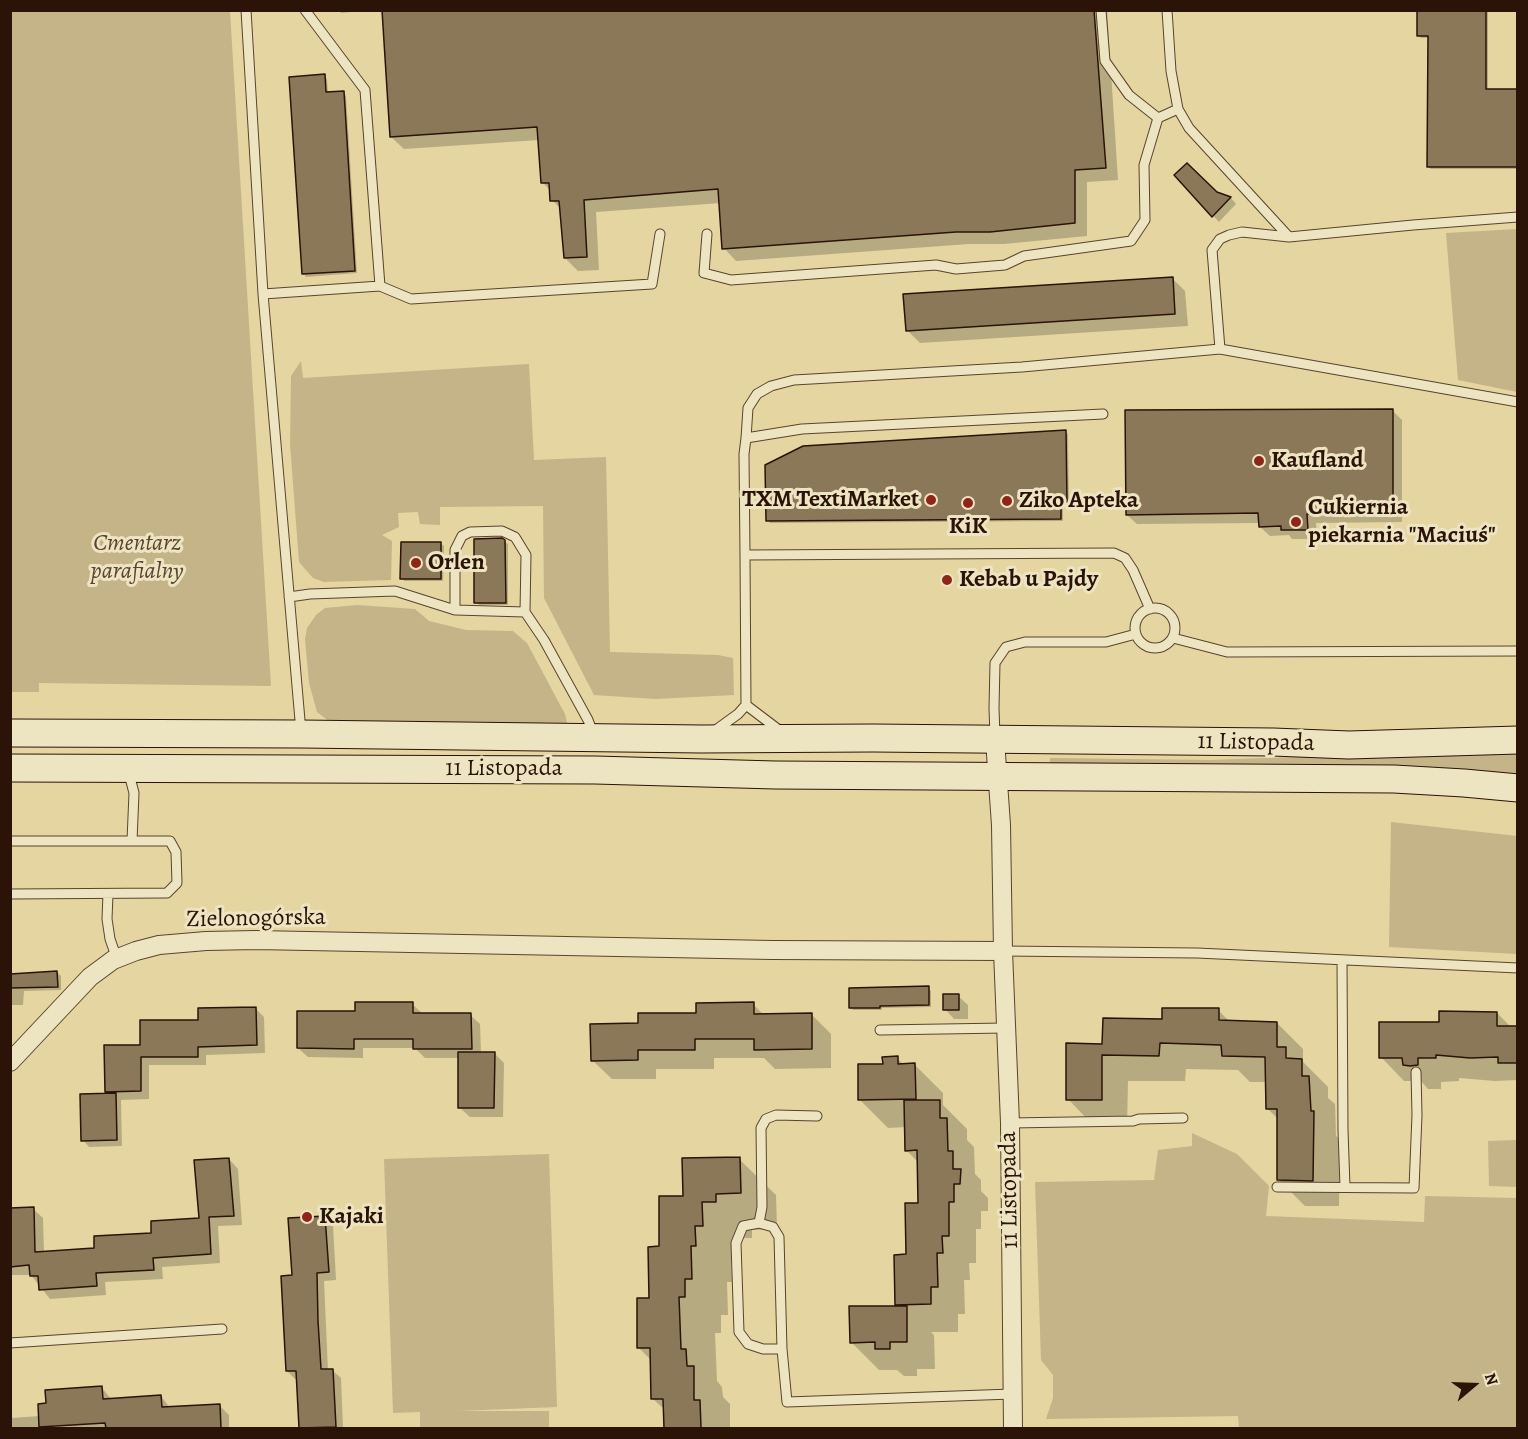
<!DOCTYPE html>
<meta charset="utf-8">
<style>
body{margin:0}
#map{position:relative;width:1528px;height:1439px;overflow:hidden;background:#e4d5a1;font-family:Alegreya,serif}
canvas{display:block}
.frame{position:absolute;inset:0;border:12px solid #2b1308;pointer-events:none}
.north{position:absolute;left:1444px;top:1355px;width:60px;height:60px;-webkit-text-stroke:4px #ede4c2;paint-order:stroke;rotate:71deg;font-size:16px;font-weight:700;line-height:24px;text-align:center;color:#2b1308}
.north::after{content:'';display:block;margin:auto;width:21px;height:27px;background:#2b1308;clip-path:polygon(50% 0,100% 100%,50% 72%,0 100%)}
</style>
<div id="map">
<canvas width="1528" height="1439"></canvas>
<div class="frame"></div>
<div class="north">N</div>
</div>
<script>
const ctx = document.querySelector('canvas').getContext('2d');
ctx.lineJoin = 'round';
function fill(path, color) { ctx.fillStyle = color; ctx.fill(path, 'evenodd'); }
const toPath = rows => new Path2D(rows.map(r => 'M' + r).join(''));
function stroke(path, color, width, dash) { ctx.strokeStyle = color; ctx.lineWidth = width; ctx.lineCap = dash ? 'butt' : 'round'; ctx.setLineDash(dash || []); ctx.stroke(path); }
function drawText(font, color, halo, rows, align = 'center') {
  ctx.font = font + ' Alegreya,serif'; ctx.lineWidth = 6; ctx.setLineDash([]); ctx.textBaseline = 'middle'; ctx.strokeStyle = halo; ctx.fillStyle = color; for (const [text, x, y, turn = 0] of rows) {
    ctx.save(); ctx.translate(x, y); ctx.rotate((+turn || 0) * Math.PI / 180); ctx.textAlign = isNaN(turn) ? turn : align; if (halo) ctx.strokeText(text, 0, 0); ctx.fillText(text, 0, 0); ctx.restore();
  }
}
const green = toPath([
 [11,10,230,11,271,686,39,683,39,692,11,692],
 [1517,229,1517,392,1458,380,1446,233],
 [301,361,303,378,529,364,534,460,606,457,610,652,718,655,733,658,734,695,656,699,594,695,544,598,543,506,440,507,440,525,420,524,418,512,398,513,399,527,382,535,392,541,391,580,324,582,313,578,299,562,290,444,291,376],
 [357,605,415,609,429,621,466,630,513,631,527,643,565,714,567,723,334,725,317,712,309,683,305,639,307,628,316,615,325,608],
 [1518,752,1517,776,1050,767,1050,758,1210,760,1321,756,1478,755],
 [1391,822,1517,836,1517,954,1389,947],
 [1192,1133,1237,1154,1269,1186,1266,1216,1424,1222,1425,1196,1517,1198,1517,1428,1239,1428,1238,1416,1046,1419,1053,1398,1053,1375,1041,1360,1035,1182,1154,1180,1158,1150,1192,1146],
 [1517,1140,1517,1187,1489,1186,1488,1141],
 [549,1154,557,1407,458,1411,549,1411,549,1428,420,1428,420,1412,393,1413,384,1159]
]);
const shadow = toPath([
 [339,10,374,10,341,13],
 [383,10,1107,10,1118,180,1087,182,1087,236,1004,244,969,244,736,261,724,248,721,203,596,212,599,270,578,271,565,258,562,210,552,200,551,191,542,182,539,140,404,149,391,137],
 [1419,10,1488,10,1488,90,1518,90,1518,169,1431,169,1429,167,1429,38,1421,38,1419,35],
 [324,76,327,79,328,94,343,93,346,96,357,273,306,277,304,274],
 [1176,175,1231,198,1236,204,1219,222],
 [1172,278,1185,291,1188,326,920,343,907,330],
 [1393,411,1402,420,1402,522,1316,523,1317,539,1292,539,1289,535,1270,536,1260,527,1260,523,1137,524,1127,515],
 [1065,431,1068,434,1069,504,1063,504,1063,521,770,523,768,520],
 [1517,438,1518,438,1518,512],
 [505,542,508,544,508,605,479,605,476,602],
 [441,544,444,546,443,581,404,581,402,578],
 [57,972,61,976,61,990,24,991,23,1005,10,1005,10,975],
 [928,988,931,991,931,1007,882,1008,882,1010,853,1010,850,1007],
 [958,996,968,1005,968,1019,954,1019,945,1009],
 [412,1004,422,1013,470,1015,480,1024,481,1053,494,1053,504,1063,503,1117,470,1117,460,1108,460,1058,425,1058,415,1048,363,1048,363,1058,308,1057,298,1048,357,1013],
 [753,1004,764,1015,812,1015,831,1034,831,1068,775,1069,764,1058,714,1058,714,1069,656,1069,656,1079,612,1079,592,1060,640,1025],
 [256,1009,264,1017,265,1053,206,1055,206,1065,149,1065,149,1099,121,1100,122,1146,89,1147,83,1140,110,1095,106,1091,141,1047,199,1022],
 [1218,1010,1230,1022,1277,1023,1303,1049,1303,1062,1328,1087,1328,1098,1335,1104,1336,1136,1340,1139,1339,1206,1305,1206,1279,1180,1278,1119,1267,1108,1267,1082,1250,1082,1238,1070,1186,1069,1185,1081,1128,1081,1127,1126,1094,1126,1068,1099,1104,1045,1163,1021],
 [1497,1013,1511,1027,1518,1027,1518,1080,1495,1081,1459,1078,1459,1081,1441,1082,1441,1089,1428,1089,1421,1081,1404,1081,1381,1057,1440,1024],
 [897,1058,904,1065,915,1065,943,1093,943,1105,967,1129,967,1140,974,1147,975,1174,981,1180,981,1191,988,1198,988,1211,981,1211,981,1229,976,1229,976,1263,969,1263,970,1280,964,1280,965,1314,958,1314,958,1332,931,1332,934,1335,935,1369,917,1369,917,1376,904,1376,897,1370,879,1370,851,1342,899,1307,896,1304,919,1204,919,1163,906,1150,906,1127,888,1128,860,1100,884,1065],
 [229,1159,238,1169,242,1225,218,1226,220,1263,162,1267,163,1279,105,1282,106,1295,50,1299,31,1275,10,1275,10,1210,33,1209,43,1218,44,1253,96,1250,200,1219],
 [739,1159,776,1195,777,1229,752,1230,752,1238,738,1238,739,1262,731,1262,732,1282,727,1282,728,1315,721,1315,721,1333,715,1333,717,1381,722,1387,723,1397,730,1404,730,1428,665,1428,665,1410,653,1399,652,1361,639,1348,661,1248,684,1197],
 [325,1217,333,1225,336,1280,324,1281,328,1371,332,1370,341,1378,343,1428,301,1428,298,1379,295,1379,287,1371,293,1276],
 [102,1388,112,1400,161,1396,170,1408,219,1405,229,1415,229,1428,12,1428,11,1418,40,1416]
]);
const building = toPath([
 [382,10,1094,10,1106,168,1075,170,1075,223,990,232,956,232,722,249,718,189,584,200,587,257,564,258,559,201,550,201,549,183,541,183,537,127,390,137,382,10],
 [1417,10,1486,10,1486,89,1518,89,1518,167,1427,167,1428,36,1417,36,1417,10],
 [325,74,326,92,344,91,355,271,302,274,289,77,325,74],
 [1187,163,1217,192,1231,197,1212,217,1174,175,1187,163],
 [1173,277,1175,314,906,331,903,294,1173,277],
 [1393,409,1393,513,1307,514,1308,530,1281,530,1281,526,1259,527,1258,513,1126,515,1125,410,1393,409],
 [1066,430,1067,502,1061,502,1061,519,766,521,765,465,803,446,1066,430],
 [502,538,505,540,506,603,474,603,474,539,502,538],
 [401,542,441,542,441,579,400,579,401,542],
 [57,971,58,987,10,988,10,974,57,971],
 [929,986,929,1005,880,1006,880,1008,849,1008,849,988,929,986],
 [943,994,959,994,959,1010,943,1010,943,994],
 [355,1002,413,1002,413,1013,471,1013,472,1049,413,1049,413,1039,354,1039,354,1049,297,1048,297,1011,355,1011,355,1002],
 [754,1002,754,1014,812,1013,812,1049,754,1050,754,1039,695,1039,695,1050,638,1050,638,1060,591,1061,590,1024,638,1023,638,1013,696,1013,696,1003,754,1002],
 [256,1007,257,1045,198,1047,198,1057,141,1057,141,1091,105,1092,104,1045,140,1045,140,1020,198,1020,198,1008,256,1007],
 [1162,1008,1219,1008,1219,1020,1277,1022,1277,1047,1286,1047,1286,1058,1302,1059,1302,1076,1309,1076,1311,1111,1314,1111,1313,1181,1277,1180,1277,1109,1266,1109,1265,1057,1222,1056,1221,1045,1160,1043,1159,1056,1102,1055,1102,1100,1066,1100,1066,1043,1102,1044,1103,1018,1162,1019,1162,1008],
 [1439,1011,1497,1012,1497,1026,1518,1026,1518,1063,1498,1063,1498,1057,1470,1058,1436,1055,1436,1058,1418,1058,1418,1065,1410,1066,1403,1065,1402,1058,1379,1058,1379,1022,1439,1022,1439,1011],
 [458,1052,495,1052,494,1108,458,1108,458,1052],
 [898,1056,898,1064,915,1063,916,1099,858,1100,858,1064,883,1064,882,1057,898,1056],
 [116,1093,117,1140,81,1141,80,1094,116,1093],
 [904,1100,940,1100,940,1118,947,1118,948,1151,953,1151,953,1169,961,1169,960,1184,954,1184,954,1202,949,1202,949,1236,942,1236,943,1253,937,1253,938,1287,931,1287,931,1304,895,1305,894,1255,906,1254,905,1203,918,1203,917,1150,905,1151,904,1100],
 [740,1157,741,1193,716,1194,716,1202,702,1202,703,1226,695,1226,696,1246,691,1246,692,1279,685,1279,685,1297,679,1297,681,1349,686,1349,687,1366,694,1366,694,1400,700,1400,701,1428,664,1428,663,1399,651,1399,650,1348,637,1348,637,1298,649,1298,648,1247,659,1246,659,1196,683,1196,682,1158,740,1157],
 [229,1158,234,1216,209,1217,211,1254,153,1258,154,1270,96,1273,97,1286,39,1290,38,1276,30,1276,29,1265,10,1267,10,1208,34,1207,35,1252,94,1248,94,1236,151,1233,151,1221,199,1218,194,1160,229,1158],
 [325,1216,329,1272,317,1273,318,1321,321,1369,333,1369,336,1427,299,1428,296,1371,286,1371,281,1276,292,1275,288,1218,325,1216],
 [849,1306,907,1306,907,1342,890,1342,890,1349,875,1349,875,1342,850,1343,849,1306],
 [102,1386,103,1399,161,1395,162,1407,220,1404,221,1428,106,1428,105,1423,39,1427,38,1404,46,1403,45,1390,102,1386]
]);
const lane = toPath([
 [246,10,263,294,301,732],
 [305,10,365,90,380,286],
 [1101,10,1105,61,1129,95,1158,118,1178,109],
 [1167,10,1171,71,1178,109,1189,128,1289,237],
 [707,234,704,273,731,280,936,265,956,269,1005,265,1024,256,1131,241,1145,220,1144,165,1158,118],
 [263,294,380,286,411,299,652,284,660,234],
 [1220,349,1212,250,1220,239,1229,235,1242,232,1289,237,1413,225,1518,217],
 [1103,414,802,429,746,438,744,454,745,555,1114,553,1125,558,1133,570,1150,609],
 [746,438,748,408,757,394,771,386,794,380,1022,367,1220,349,1518,402],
 [289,597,310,594,395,591,455,610,525,612,544,640,588,720,593,733],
 '1135 628a20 20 0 1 1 40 0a20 20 0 1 1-40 0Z',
 [455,610,455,550,462,536,470,532,502,531,515,537,526,555,525,612],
 [1173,638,1227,652,1518,651],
 [746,705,779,730],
 [713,732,738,714,746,705,745,555],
 [995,737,994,708,995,663,1006,647,1025,642,1106,642,1136,634],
 [128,770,134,793,132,841],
 [10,841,170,841,176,852,177,883,167,893,10,894],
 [108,894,107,919,110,939,117,959],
 [1003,951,1197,953,1518,968],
 [1342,960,1343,1130,1345,1187],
 [880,1030,1005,1028],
 [1010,1123,1133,1121,1139,1119,1183,1118],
 [1277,1187,1414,1188,1417,1115,1416,1072],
 [759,1223,762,1207,761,1128,766,1119,776,1115,817,1116],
 [10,1343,222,1329],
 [782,1349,763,1349,748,1344,739,1332,736,1243,743,1226,759,1223,773,1227,779,1237,782,1349,787,1402,1012,1394]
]);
const street = toPath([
 [995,740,1001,825,1003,951,1010,1123,1013,1428],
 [10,1062,90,977,113,960,136,951,159,945,206,941,256,940,772,950,1003,951]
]);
const secondary = toPath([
 [10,733,301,734,701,739,873,738,1273,742,1349,745,1518,740],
 [10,768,595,770,775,775,1394,779,1464,783,1518,788]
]);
const markers = [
 [1259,461,6,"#8f2418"],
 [931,500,6,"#8f2418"],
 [1007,501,6,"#8f2418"],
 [968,503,6,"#8f2418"],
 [1296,522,6,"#8f2418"],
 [416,563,6,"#8f2418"],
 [947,580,6,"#8f2418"],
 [307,1217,6,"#8f2418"]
];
const poiNames = [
 ["Kaufland",1271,461],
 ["TXM TextiMarket",919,500,"right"],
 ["Ziko Apteka",1019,501],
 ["Cukiernia",1308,508],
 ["piekarnia \"Maciuś\"",1308,536],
 ["KiK",968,527,"center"],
 ["Orlen",428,563],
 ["Kebab u Pajdy",959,580],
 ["Kajaki",319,1217]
];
const parkNames = [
 ["Cmentarz",137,544],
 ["parafialny",137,572]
];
const streetNames = [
 ["11 Listopada",1256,743,1],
 ["11 Listopada",504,769],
 ["Zielonogórska",256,919,-1],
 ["11 Listopada",1010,1190,-91]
];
fill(green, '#c5b487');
fill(shadow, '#0003');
fill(building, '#8b7858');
stroke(building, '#2b1308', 1.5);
stroke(lane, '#59442e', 11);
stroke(street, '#59442e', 20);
stroke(secondary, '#2b1308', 29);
stroke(lane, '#ede4c2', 9);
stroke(street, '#ede4c2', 18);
stroke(secondary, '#ede4c2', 27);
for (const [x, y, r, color] of markers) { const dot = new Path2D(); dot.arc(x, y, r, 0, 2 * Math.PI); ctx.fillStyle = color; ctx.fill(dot); stroke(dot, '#ede4c2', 2); }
drawText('bold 24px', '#2b1308', '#ede4c2', poiNames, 'left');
drawText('italic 24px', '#59432e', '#ede4c2', parkNames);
drawText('24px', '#2b1308', '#ede4c2', streetNames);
</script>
